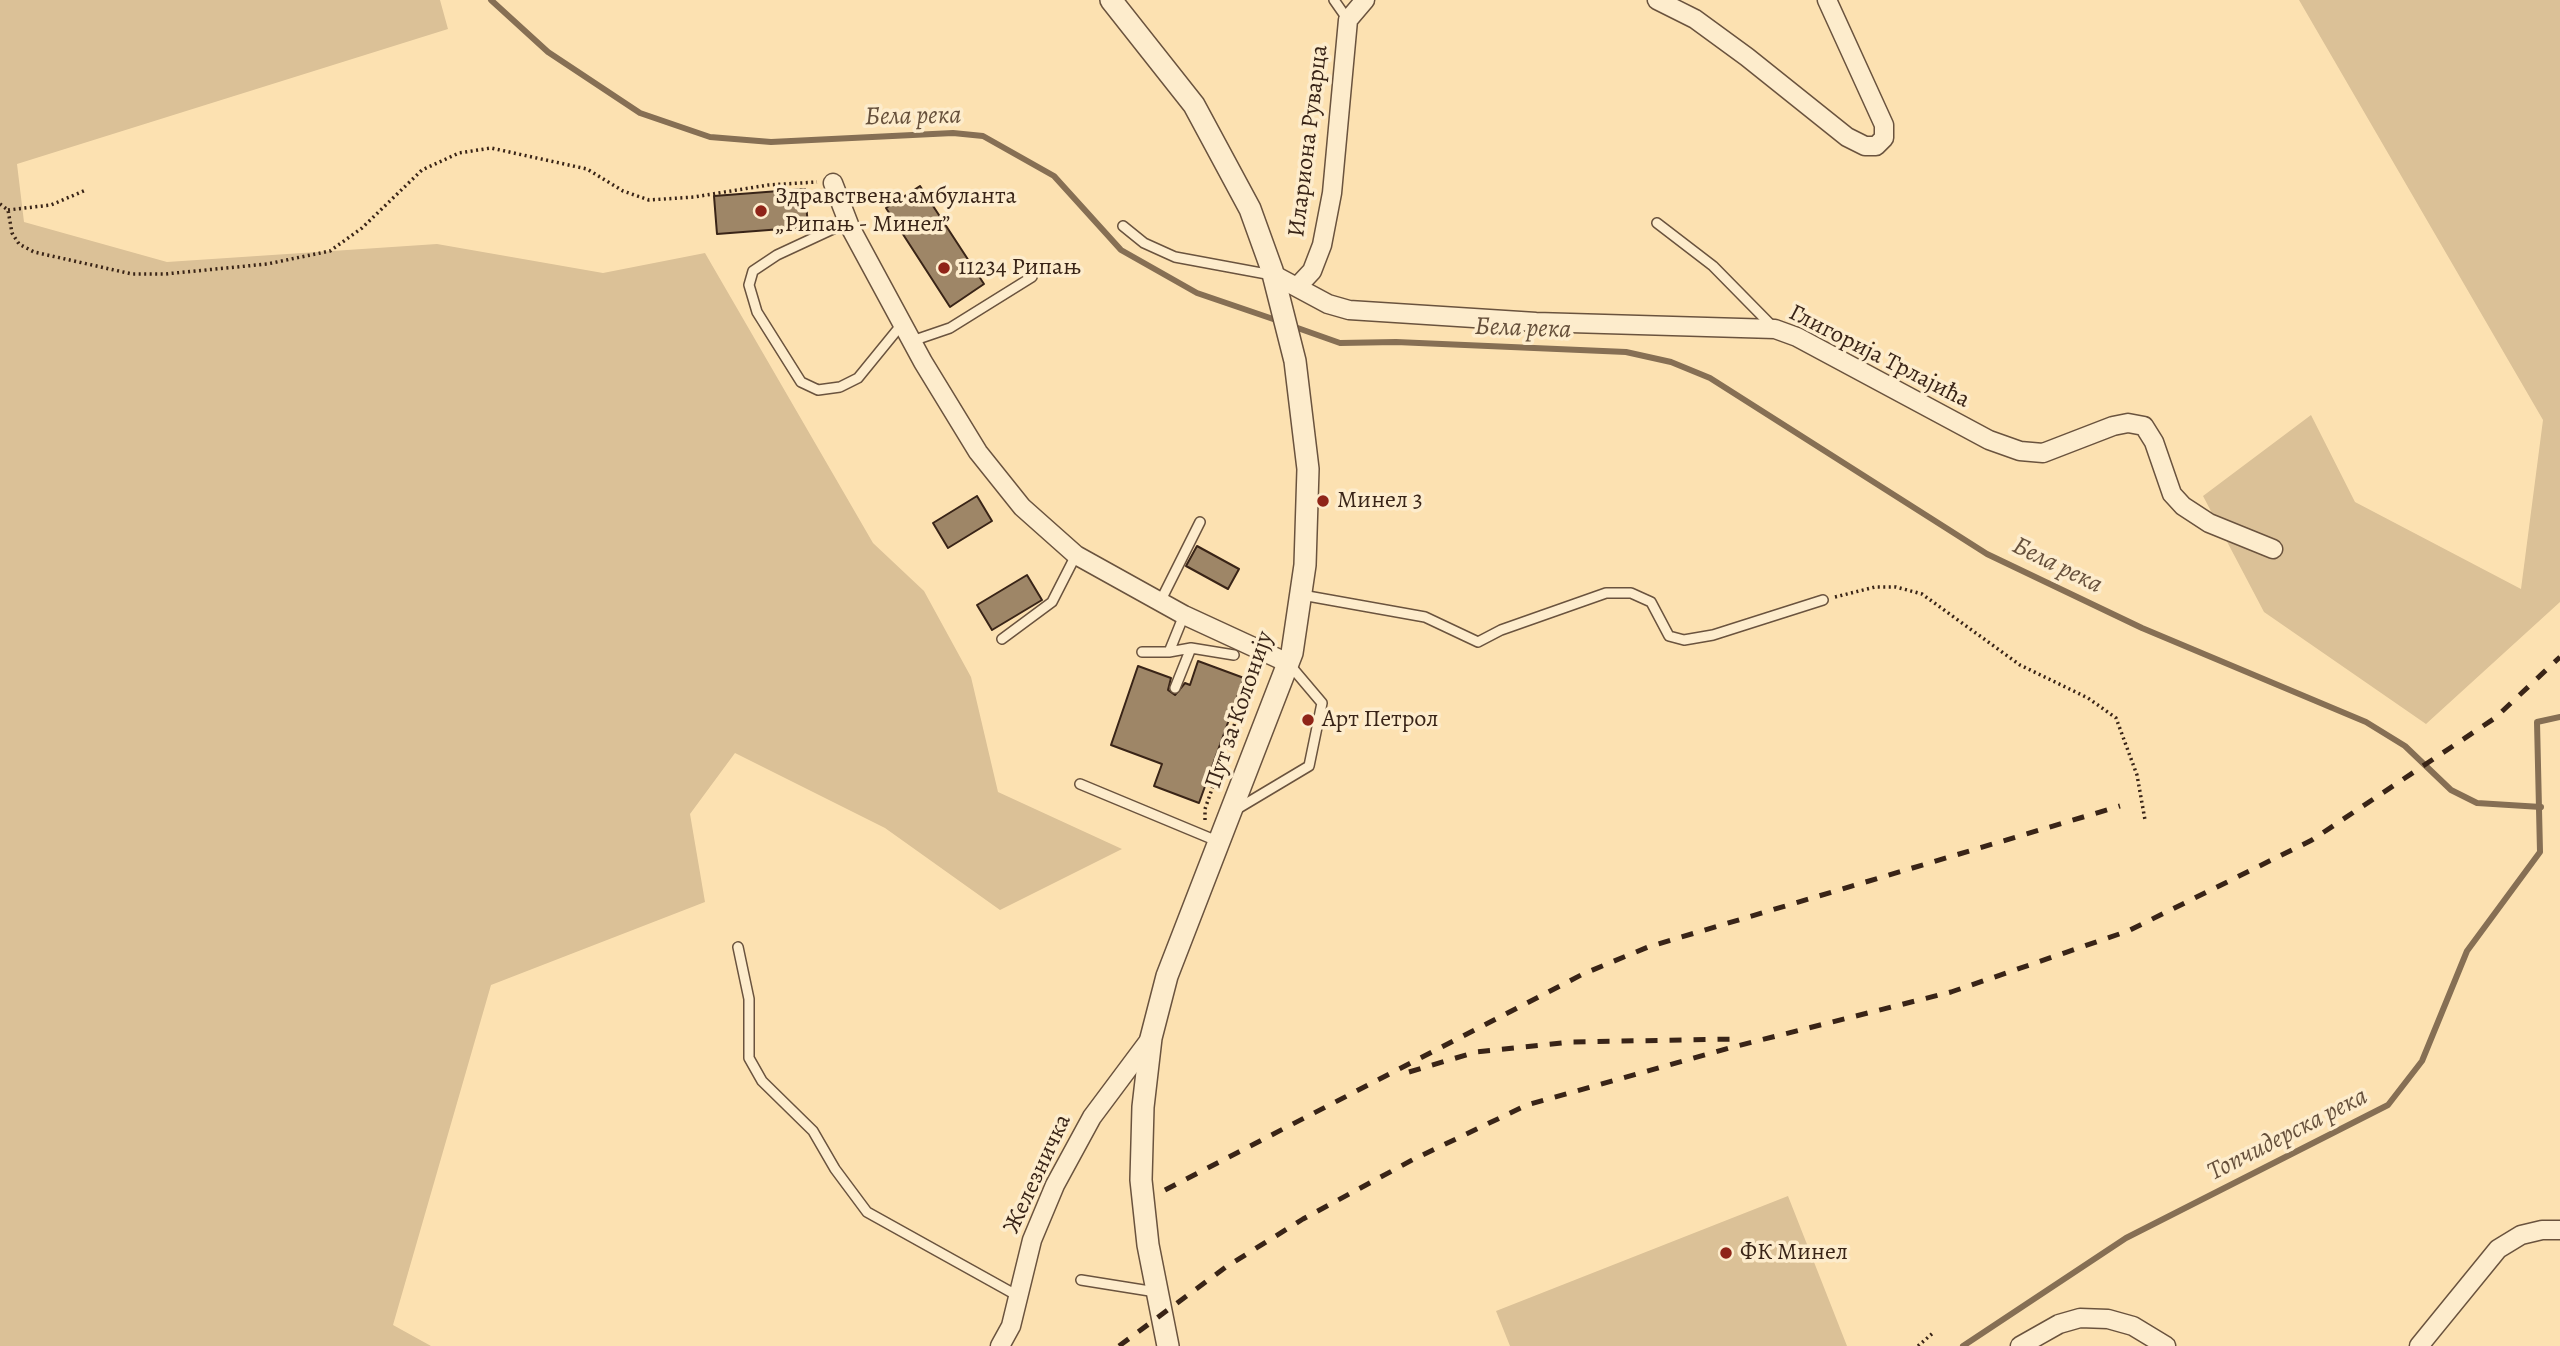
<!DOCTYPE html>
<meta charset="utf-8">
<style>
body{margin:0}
canvas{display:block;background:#fce1b1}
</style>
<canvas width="2560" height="1346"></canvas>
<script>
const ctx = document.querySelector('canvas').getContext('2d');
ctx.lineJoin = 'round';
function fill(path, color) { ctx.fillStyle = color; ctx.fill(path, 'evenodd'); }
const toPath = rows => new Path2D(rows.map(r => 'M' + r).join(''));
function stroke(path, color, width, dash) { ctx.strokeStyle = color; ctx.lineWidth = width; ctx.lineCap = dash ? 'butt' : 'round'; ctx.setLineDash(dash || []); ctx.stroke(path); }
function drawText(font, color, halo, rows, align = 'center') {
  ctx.font = font + ' Alegreya,serif'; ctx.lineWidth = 7; ctx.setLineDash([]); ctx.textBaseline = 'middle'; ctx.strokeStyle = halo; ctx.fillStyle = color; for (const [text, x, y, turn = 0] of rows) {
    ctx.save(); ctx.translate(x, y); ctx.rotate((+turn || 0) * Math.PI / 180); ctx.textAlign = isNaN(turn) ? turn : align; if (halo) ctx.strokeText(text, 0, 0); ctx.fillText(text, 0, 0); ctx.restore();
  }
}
const green = toPath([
 [0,0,440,0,448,29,17,164,24,222,167,262,437,244,603,273,705,253,873,543,924,591,971,677,998,792,1122,849,1000,910,885,828,735,753,690,814,705,902,491,985,393,1325,431,1346,0,1346],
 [2299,0,2560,0,2560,602,2426,724,2264,612,2203,496,2311,415,2355,502,2521,589,2543,420],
 [1788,1196,1847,1346,1510,1346,1496,1311]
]);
const stream = toPath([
 [491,0,548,52,640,113,710,137,771,142,953,133,983,136,1054,176,1121,250,1197,293,1279,321],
 [1292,326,1340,343,1396,342,1626,352,1671,362,1710,378,1987,554,2142,628,2366,722,2405,746,2451,790,2477,803,2541,807],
 [1963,1346,2126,1238,2388,1105,2422,1061,2467,951,2540,852,2537,722,2560,717]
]);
const building = toPath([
 [920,186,984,284,950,307,886,208,920,186],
 [805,189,808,227,717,234,714,196,805,189],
 [977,496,992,521,948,548,933,523,977,496],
 [1197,546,1239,569,1228,589,1186,566,1197,546],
 [1027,575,1042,600,992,630,977,605,1027,575],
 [1198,661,1244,678,1199,803,1154,786,1162,764,1111,745,1138,666,1171,678,1168,690,1175,695,1185,683,1190,685,1198,661]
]);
const path = toPath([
 [0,204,8,210,12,233,19,244,34,252,132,274,165,274,267,264,330,251,362,228,422,170,459,153,491,148,587,169,623,191,649,200,694,197,768,185,817,182],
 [8,210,51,205,86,190],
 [1835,597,1875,587,1896,587,1922,594,2020,665,2088,698,2116,718,2137,775,2145,820],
 [1222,739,1237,745],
 [1205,820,1205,809,1254,668],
 [1918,1346,1933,1333]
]);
const service = toPath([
 [1334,0,1348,20],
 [848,222,777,255,753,271,749,285,757,312,801,382,818,390,840,387,858,378,902,324],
 [1657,223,1713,266,1774,328],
 [1123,226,1144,243,1175,257,1272,275],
 [912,341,950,328,1032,277],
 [1302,595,1425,617,1478,642,1501,630,1606,593,1631,593,1651,602,1669,636,1684,640,1713,635,1823,600],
 [1160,602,1200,522],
 [1002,639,1052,602,1076,555],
 [1142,652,1169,652,1191,648,1234,655],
 [1169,652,1184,615],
 [1175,688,1191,648],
 [1080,784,1217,841],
 [1237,809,1309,766,1322,703,1289,664],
 [738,947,749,999,749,1058,762,1081,813,1131,835,1169,867,1212,1018,1296],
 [1081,1280,1156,1292]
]);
const minor = toPath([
 [1657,0,1695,19,1747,57,1847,137,1865,146,1876,146,1884,138,1884,125,1827,0],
 [833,183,850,227,923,362,978,452,1022,507,1076,555,1184,615,1288,663],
 [1274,275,1328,304,1349,310,1536,322,1775,329,1797,337,1989,440,2020,451,2043,453,2113,426,2128,423,2144,426,2154,442,2172,494,2183,506,2209,523,2273,549],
 [1297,287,1312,271,1322,245,1332,193,1348,20,1365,0],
 [1000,1346,1011,1326,1032,1240,1055,1185,1092,1117,1151,1038],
 [2020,1346,2059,1324,2080,1318,2108,1319,2133,1326,2166,1346],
 [2419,1346,2498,1249,2521,1235,2542,1230,2560,1230]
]);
const tertiary = toPath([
 [1111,0,1194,105,1250,209,1272,270,1295,361,1308,469,1305,565,1292,653,1167,976,1151,1038,1143,1107,1141,1180,1148,1245,1168,1346]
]);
const rail = toPath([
 [1409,1072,1476,1052,1570,1042,1738,1039],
 [1165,1190,1583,974,1648,947,2120,806],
 [1119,1346,1226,1267,1303,1219,1414,1159,1527,1105,1729,1048,1951,992,2128,931,2312,840,2495,718,2560,657]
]);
const markers = [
 [761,211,7,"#8f2418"],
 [944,268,7,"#8f2418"],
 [1323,501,7,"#8f2418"],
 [1308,720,7,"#8f2418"],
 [1726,1253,7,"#8f2418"]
];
const streetNames = [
 ["Илариона Руварца",1309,141,-83],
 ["Глигорија Трлајића",1879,357,27],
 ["Пут за Колонију",1240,710,-71],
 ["Железничка",1038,1174,-65]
];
const poiNames = [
 ["Здравствена амбуланта",775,197],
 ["„Рипањ - Минел”",775,225],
 ["11234 Рипањ",958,268],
 ["Минел 3",1337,501],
 ["Арт Петрол",1322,720],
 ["ФК Минел",1740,1253]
];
const waterNames = [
 ["Бела река",913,117,-1],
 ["Бела река",1523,329,2],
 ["Бела река",2057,566,26],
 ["Топчидерска река",2288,1135,-27]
];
fill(green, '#dbc197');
stroke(stream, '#866f54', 6);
fill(building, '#9e8667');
stroke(building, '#392417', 2);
stroke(service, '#6a533e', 12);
stroke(minor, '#6a533e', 21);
stroke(tertiary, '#6a533e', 24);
stroke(path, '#392417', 3.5, [2, 3.5]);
stroke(service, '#fdeccc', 9);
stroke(minor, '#fdeccc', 18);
stroke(tertiary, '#fdeccc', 21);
stroke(rail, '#392417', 5, [12, 12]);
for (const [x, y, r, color] of markers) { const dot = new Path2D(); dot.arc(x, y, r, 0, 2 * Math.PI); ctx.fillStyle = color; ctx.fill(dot); stroke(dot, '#fdeccc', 2.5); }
drawText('24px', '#392417', '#fdeccc', streetNames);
drawText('24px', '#392417', '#fdeccc', poiNames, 'left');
drawText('italic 26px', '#66503b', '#fdeccc', waterNames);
</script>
